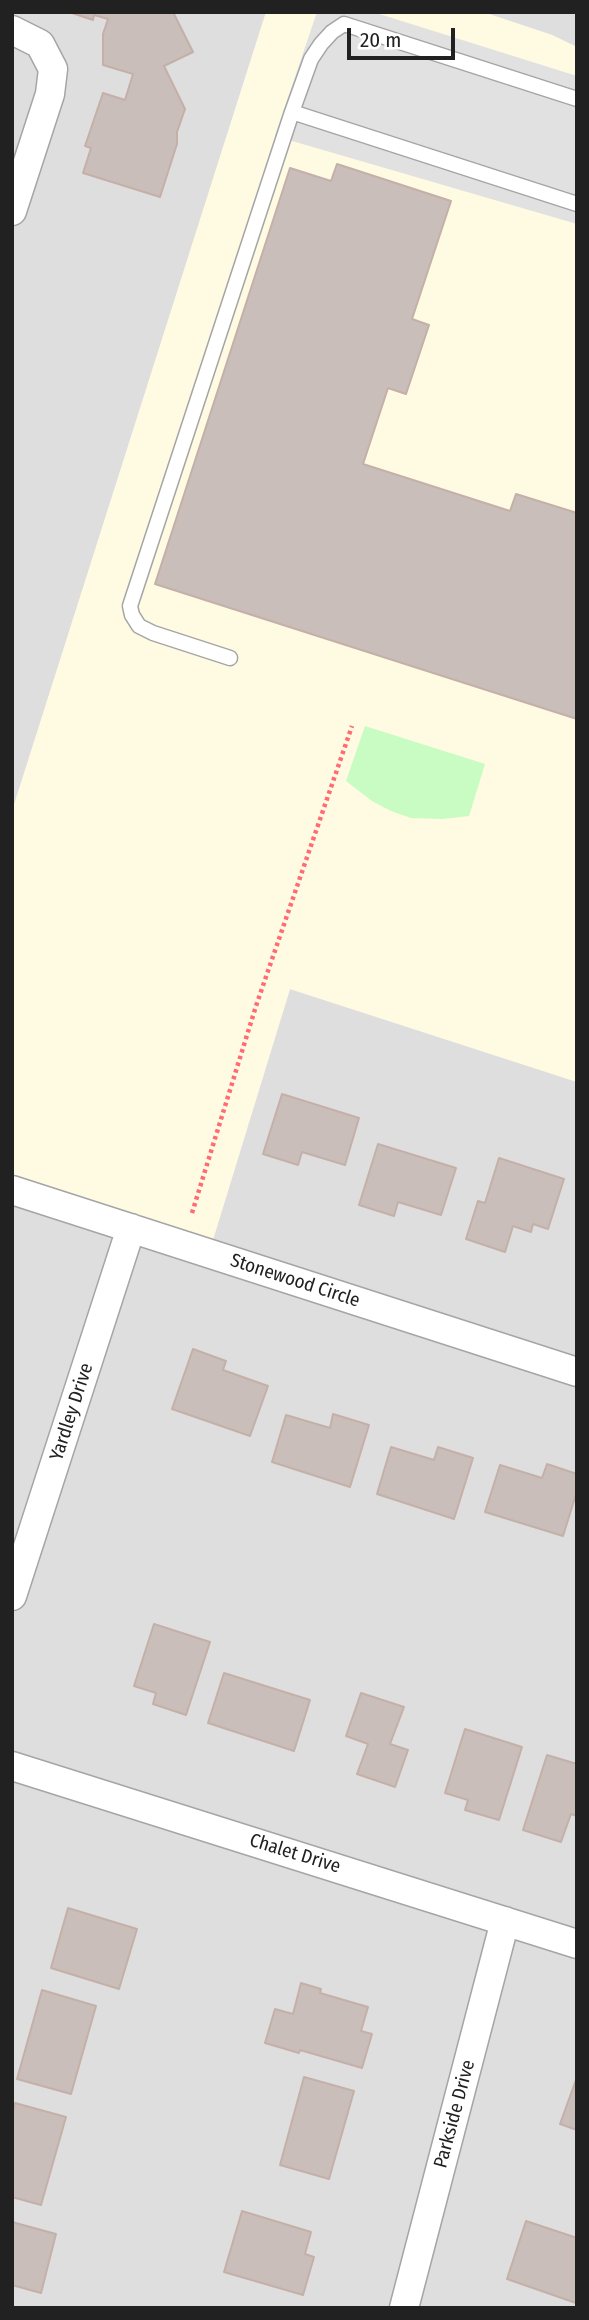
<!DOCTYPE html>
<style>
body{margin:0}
#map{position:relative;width:589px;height:2320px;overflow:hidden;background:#f1ece7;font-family:"Fira Sans Condensed",sans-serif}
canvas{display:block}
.frame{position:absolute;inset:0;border:14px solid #212121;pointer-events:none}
.scale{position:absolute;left:347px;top:28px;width:108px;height:32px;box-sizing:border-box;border:4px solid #212121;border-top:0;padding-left:9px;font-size:21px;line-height:24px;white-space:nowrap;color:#212121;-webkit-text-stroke:5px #fff;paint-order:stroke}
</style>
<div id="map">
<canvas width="589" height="2320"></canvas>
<div class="frame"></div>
<div class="scale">20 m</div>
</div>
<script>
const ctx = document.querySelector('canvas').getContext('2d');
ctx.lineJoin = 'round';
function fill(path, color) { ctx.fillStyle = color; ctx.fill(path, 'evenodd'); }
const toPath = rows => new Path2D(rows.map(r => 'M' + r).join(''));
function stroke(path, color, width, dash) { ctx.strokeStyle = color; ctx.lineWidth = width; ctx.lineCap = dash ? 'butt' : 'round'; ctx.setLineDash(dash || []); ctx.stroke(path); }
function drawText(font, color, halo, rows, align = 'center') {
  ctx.font = font + ' "Fira Sans Condensed",sans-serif'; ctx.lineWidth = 5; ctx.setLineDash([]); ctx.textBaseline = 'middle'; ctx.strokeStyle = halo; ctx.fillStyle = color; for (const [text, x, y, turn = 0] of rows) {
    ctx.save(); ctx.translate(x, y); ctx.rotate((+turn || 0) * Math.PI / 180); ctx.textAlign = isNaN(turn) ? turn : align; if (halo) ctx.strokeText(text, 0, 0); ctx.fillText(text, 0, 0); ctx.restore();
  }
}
const residential = toPath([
 [12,12,266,12,12,811],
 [483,12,577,12,577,47,552,35],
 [290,989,577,1082,577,2308,12,2308,12,1174,213,1239]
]);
const education = toPath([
 [266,12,483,12,552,35,577,47,577,1082,290,989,213,1240,12,1174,12,811]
]);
const park = toPath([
 [365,726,485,764,469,816,442,819,411,818,391,811,372,801,346,781]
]);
const parking = toPath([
 [317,12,373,12,577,76,577,224,275,136]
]);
const building = toPath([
 [69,12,173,12,193,52,164,66,185,109,177,132,177,144,160,197,83,173,91,148,85,146,103,93,125,100,133,74,103,65,103,34,108,19,94,15,93,20,69,12],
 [337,164,451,201,412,319,429,325,406,394,388,388,363,464,510,511,516,494,577,513,577,719,155,584,290,168,331,181,337,164],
 [282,1094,359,1118,345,1165,302,1152,298,1165,263,1154,282,1094],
 [378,1144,456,1168,441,1215,398,1202,394,1216,359,1205,378,1144],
 [499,1158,564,1179,548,1229,533,1224,531,1232,513,1226,505,1252,466,1239,478,1201,485,1203,499,1158],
 [193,1349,226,1361,223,1370,268,1386,250,1436,172,1409,193,1349],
 [333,1414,369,1425,350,1487,272,1462,286,1415,330,1428,333,1414],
 [391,1447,434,1460,438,1447,473,1458,454,1519,377,1494,391,1447],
 [547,1464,577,1474,577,1491,563,1536,485,1512,500,1465,542,1478,547,1464],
 [154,1624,210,1642,186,1715,153,1704,156,1693,134,1686,154,1624],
 [224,1673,310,1700,294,1751,208,1723,224,1673],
 [361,1693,404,1707,390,1744,408,1750,395,1787,357,1774,368,1744,346,1736,361,1693],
 [465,1729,522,1747,499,1820,465,1810,468,1800,445,1793,465,1729],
 [547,1755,577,1764,577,1816,571,1814,561,1842,523,1830,547,1755],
 [68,1908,137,1929,119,1989,51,1968,68,1908],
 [301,1983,321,1989,320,1993,368,2007,361,2031,372,2034,362,2068,300,2050,299,2053,265,2043,275,2009,293,2014,301,1983],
 [42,1990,96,2006,71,2094,17,2079,42,1990],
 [304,2077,354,2091,329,2179,280,2165,304,2077],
 [577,2077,577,2130,560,2124,577,2077],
 [15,2103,66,2117,41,2205,12,2197,12,2114,15,2103],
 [242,2211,311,2232,305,2254,314,2257,303,2295,224,2272,242,2211],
 [526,2221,577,2238,576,2303,507,2279,526,2221],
 [12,2222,56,2234,41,2293,12,2285,12,2222]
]);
const path = toPath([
 [192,1213,256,1006,352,726]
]);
const service = toPath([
 [577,99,344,24,332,32,321,44,311,59,292,112,577,204],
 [230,658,153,633,139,626,132,615,130,606,292,112]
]);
const minor = toPath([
 [12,30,40,44,53,69,50,94,12,211],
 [12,1190,577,1372],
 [12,1596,131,1228],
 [12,1766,577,1944],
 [404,2308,505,1921]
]);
const streetNames = [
 ["Stonewood Circle",295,1281,18],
 ["Yardley Drive",72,1412,-72],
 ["Chalet Drive",295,1854,17],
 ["Parkside Drive",455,2114,-75]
];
fill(residential, '#dfdede');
fill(education, '#fffae2');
fill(park, '#c8fcc3');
fill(parking, '#e1e1e1');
fill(building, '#cabeba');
stroke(building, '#c4b0a8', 2);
stroke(service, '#a5a5a5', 17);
stroke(minor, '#a5a5a5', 31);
stroke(path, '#ff6a73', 4.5, [3.5, 3.5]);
stroke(service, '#fff', 14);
stroke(minor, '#fff', 28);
drawText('19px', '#212121', '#fff', streetNames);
</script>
